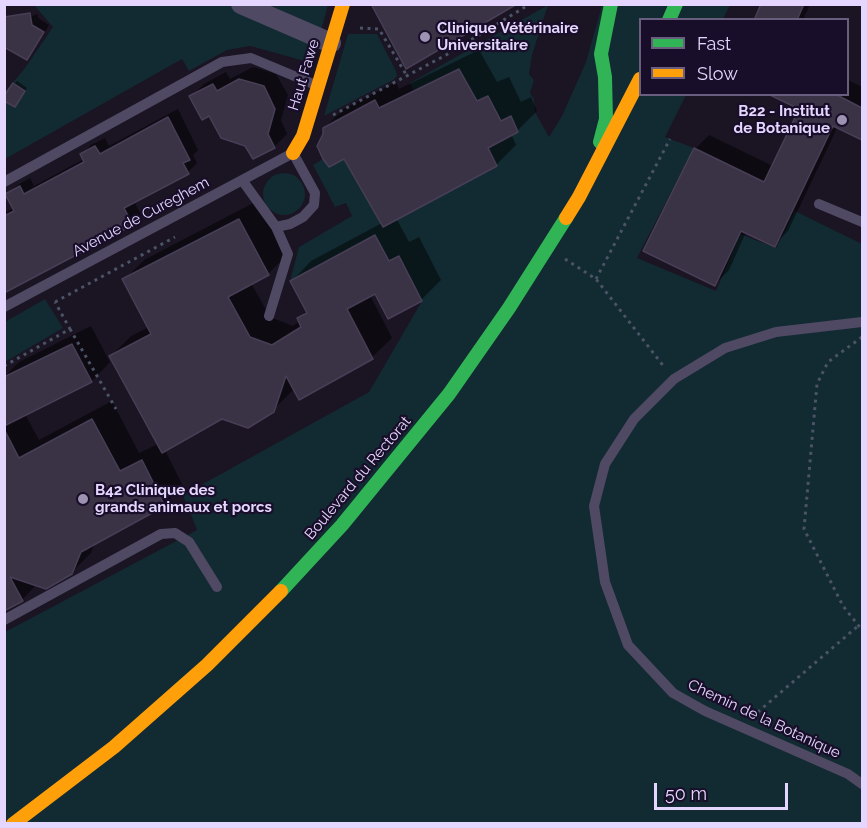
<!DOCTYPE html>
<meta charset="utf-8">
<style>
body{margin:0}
#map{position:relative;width:867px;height:828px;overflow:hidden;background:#1a1423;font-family:Raleway,sans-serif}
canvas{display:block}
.frame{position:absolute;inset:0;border:6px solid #e4d6ff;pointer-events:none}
.legend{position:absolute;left:639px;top:18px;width:210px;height:78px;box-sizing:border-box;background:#190e29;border:2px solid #6a5e7f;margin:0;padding:8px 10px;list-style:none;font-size:18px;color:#e4d6ff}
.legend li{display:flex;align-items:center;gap:12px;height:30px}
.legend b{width:30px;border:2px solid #6a5e7f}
.scale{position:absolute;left:654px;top:783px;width:134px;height:27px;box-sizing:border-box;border:3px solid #e4d6ff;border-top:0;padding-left:8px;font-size:18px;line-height:21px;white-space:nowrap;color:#e4d6ff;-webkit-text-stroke:4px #190e29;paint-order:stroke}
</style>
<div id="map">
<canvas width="867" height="828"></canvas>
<div class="frame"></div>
<ul class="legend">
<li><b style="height:8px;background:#30b455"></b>Fast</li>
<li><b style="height:8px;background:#ff9f0a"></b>Slow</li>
</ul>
<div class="scale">50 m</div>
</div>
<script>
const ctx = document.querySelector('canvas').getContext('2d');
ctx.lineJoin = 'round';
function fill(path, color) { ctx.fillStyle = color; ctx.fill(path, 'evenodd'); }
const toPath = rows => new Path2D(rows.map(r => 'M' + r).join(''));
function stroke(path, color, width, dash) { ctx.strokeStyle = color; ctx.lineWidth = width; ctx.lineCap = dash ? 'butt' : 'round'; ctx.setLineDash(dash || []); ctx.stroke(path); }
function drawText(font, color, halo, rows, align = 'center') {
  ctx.font = font + ' Raleway,sans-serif'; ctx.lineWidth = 4.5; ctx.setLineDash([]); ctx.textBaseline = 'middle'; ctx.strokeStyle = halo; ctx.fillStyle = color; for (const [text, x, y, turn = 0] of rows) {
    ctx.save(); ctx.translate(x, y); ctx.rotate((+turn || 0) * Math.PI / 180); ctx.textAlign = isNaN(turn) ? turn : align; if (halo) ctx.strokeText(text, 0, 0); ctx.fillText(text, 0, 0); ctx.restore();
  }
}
const green = toPath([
 [34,5,328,5,312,63,250,46,227,50,189,71,182,59,5,159,5,92,25,68,53,27],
 [548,5,532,55,529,74,534,80,530,93,534,99,535,112,549,137,562,116,586,62,602,5,730,5,723,19,640,20,640,94,686,95,665,137,694,148,637,258,716,291,740,234,776,248,795,211,862,244,862,823,5,824,5,632,197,530,183,495,369,392,422,301,399,257,389,261,374,235,290,281,299,247,352,216,346,203,335,207,313,165,323,159,331,166,342,154,375,212,497,165,488,148,518,132,511,116,501,121,488,96,470,104,469,86,459,69,414,91,410,83],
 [348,34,377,34,396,71,397,76,393,80,324,116],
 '263 194a21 21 0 1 1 42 0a21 21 0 1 1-42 0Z',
 [45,299,63,328,5,362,5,322]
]);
const shadow = toPath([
 [763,4,810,4,803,20,756,20],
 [38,14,38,18,49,25,33,52,27,58,4,25],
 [479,50,497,82,509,77,521,102,531,97,537,111,517,131,511,134,516,145,496,165,396,218,409,242,419,237,441,280,421,300,389,317,375,292,370,295,392,338,372,357,299,398,294,389,273,410,221,417,165,450,183,486,164,505,95,542,91,553,71,573,37,584,22,600,4,609,4,377,19,362,91,326,110,362,92,381,25,414,39,440,112,401,139,453,158,444,111,356,131,336,149,327,124,280,144,260,259,200,288,254,268,274,251,283,270,317,293,326,300,321,299,319,307,310,292,281,311,261,382,223,345,157,324,135,324,128,345,108,396,82,399,89],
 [253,67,276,74,288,95,281,120,287,134,274,147,246,145,191,97,204,84,226,72,230,79],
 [848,80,862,87,862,138,838,126,788,231,774,245,746,232,729,270,715,284,695,149,709,135,773,166,801,109,797,94,848,94],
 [17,81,27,88,18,102,14,84],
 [178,109,198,150,193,155,197,163,188,172,134,201,141,215,132,224,4,292,4,213,14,208,7,195,16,186,30,178,34,186,84,159,82,154,91,145,105,138,109,146]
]);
const building = toPath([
 [371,4,517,4,406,69,371,4],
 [761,4,804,4,797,20,754,20,761,4],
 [30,13,32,25,44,32,27,60,4,47,4,17,30,13],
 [459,69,477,101,488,96,501,121,511,116,518,132,488,148,497,166,383,227,344,159,329,167,323,159,317,146,323,134,323,128,375,100,379,108,459,69],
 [239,79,264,86,275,109,268,134,275,148,253,159,245,146,221,138,209,116,202,120,189,96,213,84,217,91,239,79],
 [13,83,25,91,15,107,4,101,4,96,13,83],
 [768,94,835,94,862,108,862,140,833,126,775,247,741,231,715,286,643,251,694,148,764,182,799,109,768,94],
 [168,117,190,160,183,163,189,174,124,208,133,225,4,293,4,216,14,211,5,194,20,186,24,194,84,162,80,154,95,146,100,154,168,117],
 [239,219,269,275,228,297,250,337,272,345,301,327,297,318,307,313,290,281,375,235,389,261,399,256,422,301,388,319,375,294,347,309,373,359,299,400,286,376,274,412,248,428,222,419,162,453,109,356,151,334,122,279,239,219],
 [72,344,92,382,4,426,4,377,72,344],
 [92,419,120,471,142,460,165,506,81,552,72,574,46,589,10,577,23,601,4,611,4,429,19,458,92,419]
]);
const path = toPath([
 [360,28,379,29,407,76],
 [333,115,446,55,530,4],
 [565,259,596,279,665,368],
 [596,279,670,139],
 [55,302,175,237],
 [70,329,116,409],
 [862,337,828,362,817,384,804,529,843,606,862,630],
 [4,366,70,329,55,302],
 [752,717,858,626]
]);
const lane = toPath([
 [4,182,222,62,251,58,318,86],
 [819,204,862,222],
 [4,307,293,153,315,193,314,205,303,217,290,224,276,227,242,180],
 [269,316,288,254,276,227],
 [862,322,776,332,725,348,674,379,634,419,605,464,594,506,605,582,628,645,673,693,705,711,848,774,862,784],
 [4,620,161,534,175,533,189,542,217,587]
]);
const street = toPath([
 [241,4,331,43]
]);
const fast = toPath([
 [669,20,676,4],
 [600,142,606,119,605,77,601,54,611,4],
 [281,591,342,525,449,394,509,308,566,218]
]);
const slow = toPath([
 [293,153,303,136,343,4],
 [566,218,579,197,640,79],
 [13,824,114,747,207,665,281,591]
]);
const markers = [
 [425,37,6,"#9d92b2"],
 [842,120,6,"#9d92b2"],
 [83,499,6,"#9d92b2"]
];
const poiNames = [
 ["Clinique Vétérinaire",437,28],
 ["Universitaire",437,45],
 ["B22 - Institut",830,111,"right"],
 ["de Botanique",830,128,"right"],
 ["B42 Clinique des",95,490],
 ["grands animaux et porcs",95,507]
];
const streetNames = [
 ["Haut Fawe",304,75,-73],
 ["Avenue de Cureghem",141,217,-28],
 ["Boulevard du Rectorat",358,478,-50],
 ["Chemin de la Botanique",764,719,25]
];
fill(green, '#122a32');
fill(shadow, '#0007');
fill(building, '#3a3245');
stroke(building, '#483f57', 1.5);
stroke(path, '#4b5367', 3, [3, 4.5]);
stroke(lane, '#504964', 10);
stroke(street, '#504964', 20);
stroke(fast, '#30b455', 14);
stroke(slow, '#ff9f0a', 14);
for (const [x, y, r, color] of markers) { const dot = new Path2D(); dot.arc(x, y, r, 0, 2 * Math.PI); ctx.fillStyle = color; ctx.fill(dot); stroke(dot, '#190e29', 2); }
drawText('bold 15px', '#e4d6ff', '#190e29', poiNames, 'left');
drawText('15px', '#e4d6ff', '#190e29', streetNames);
</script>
